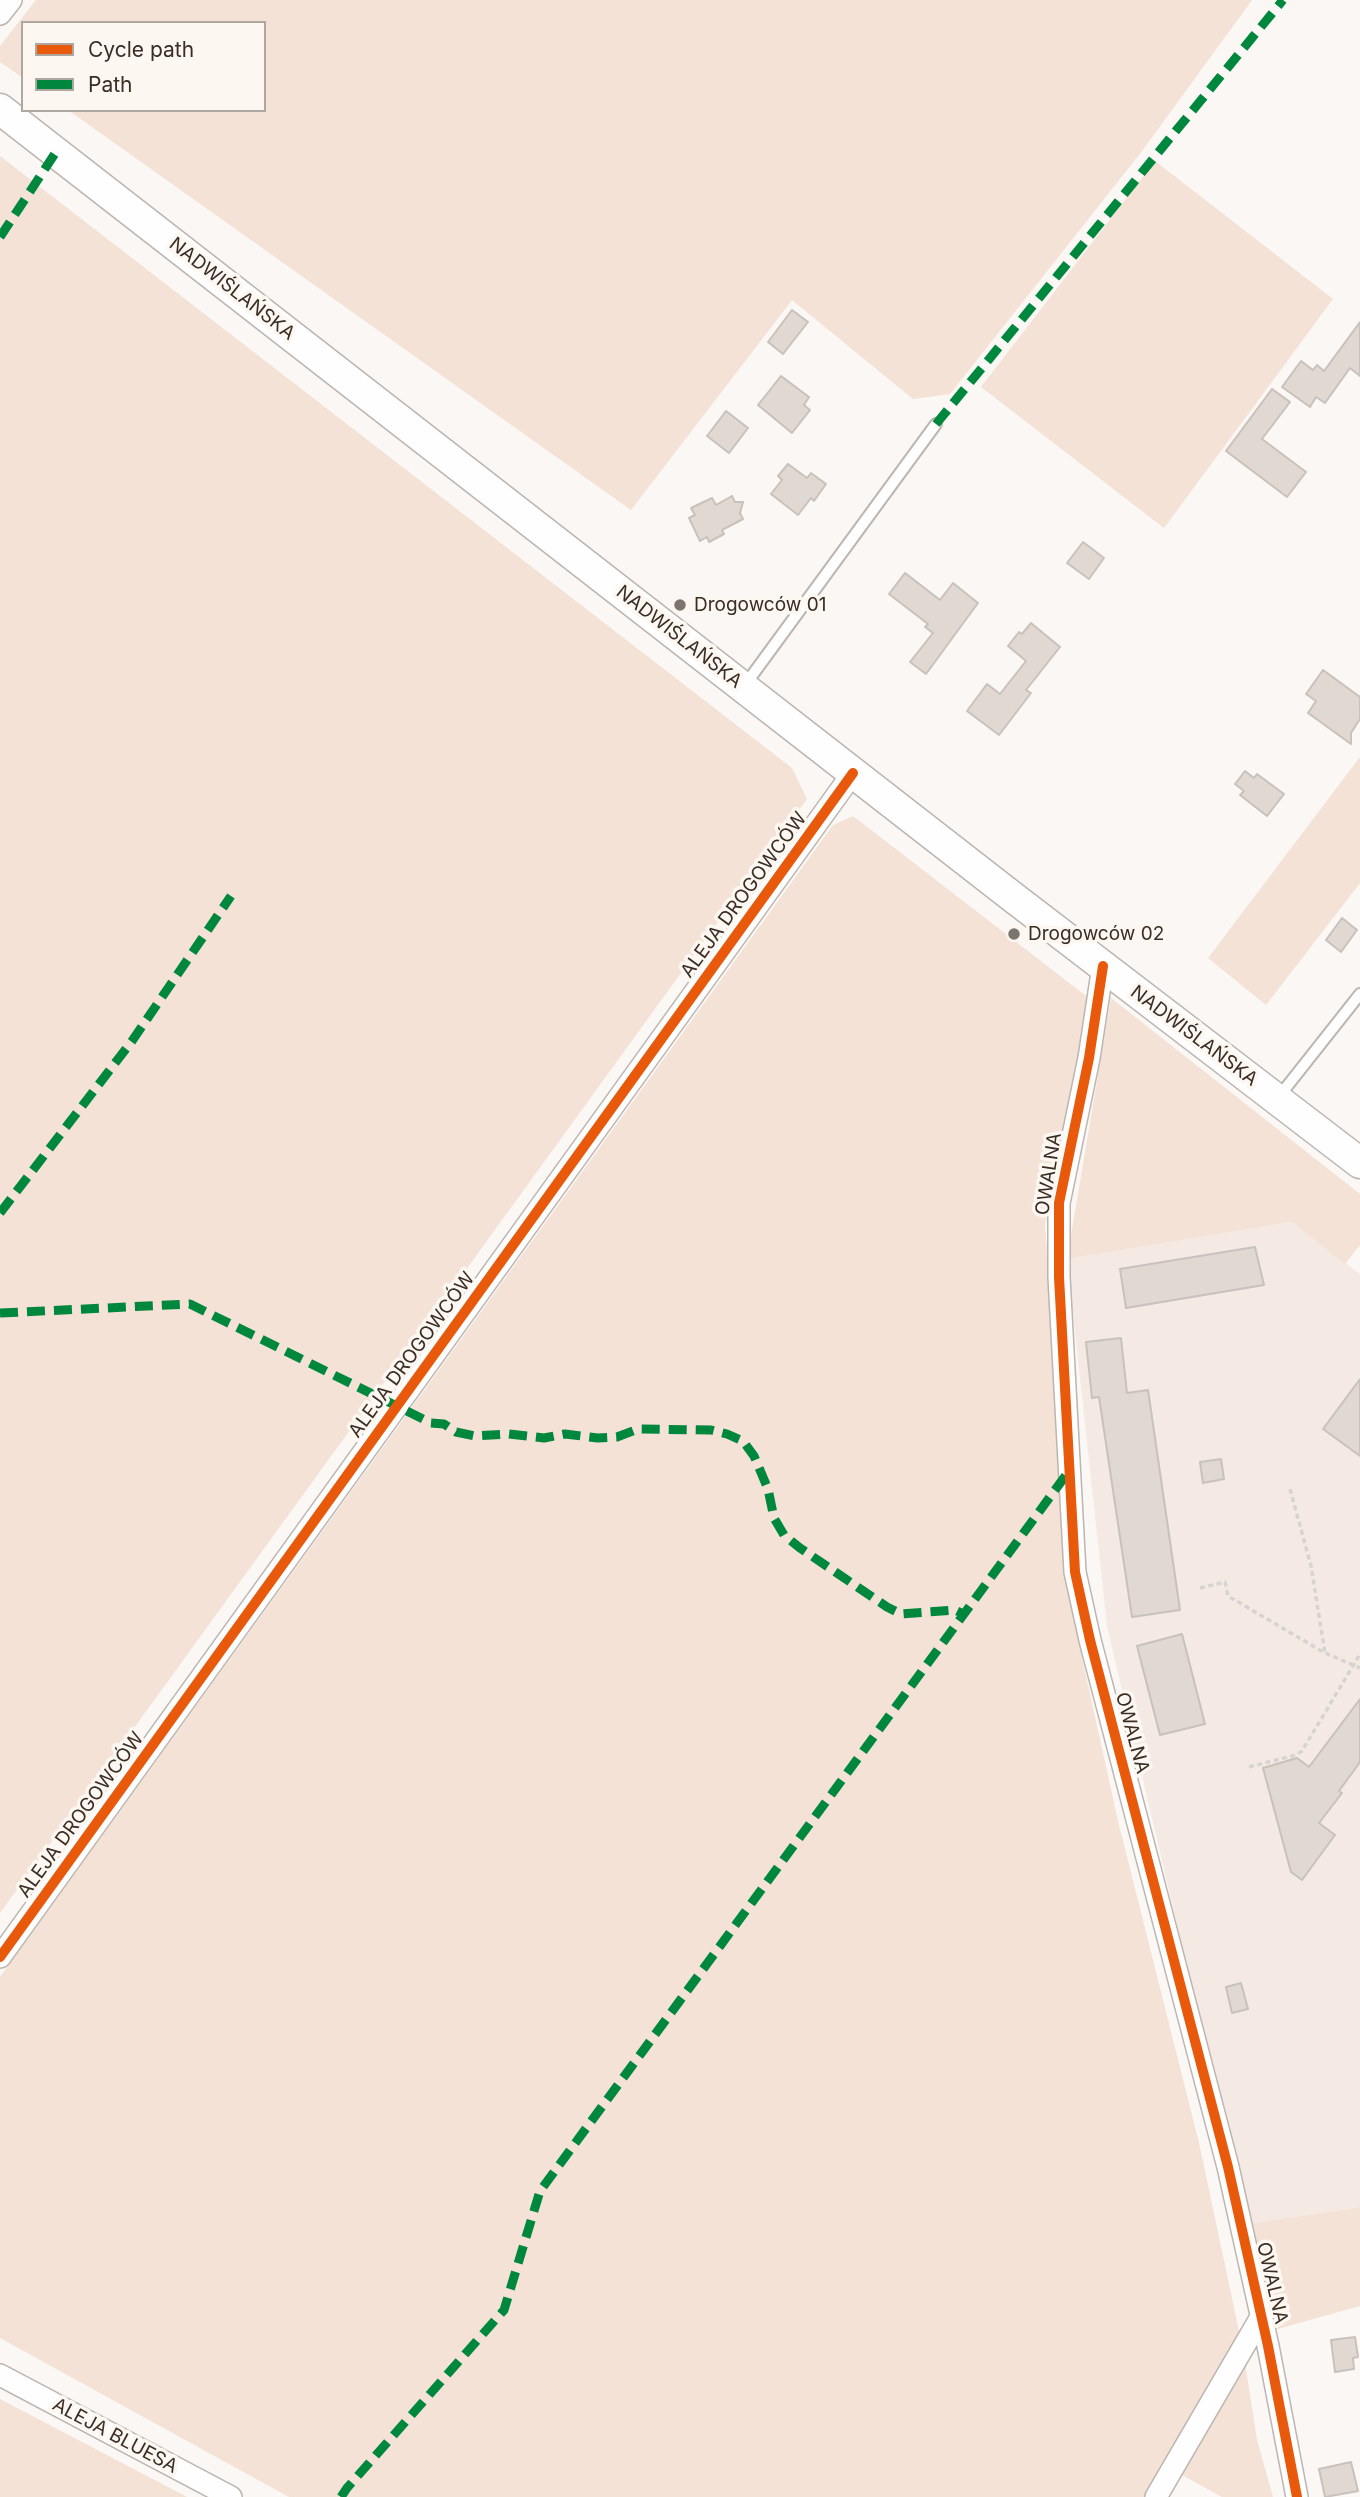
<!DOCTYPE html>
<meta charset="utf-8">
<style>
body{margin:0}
#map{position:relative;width:1360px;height:2497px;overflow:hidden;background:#faf7f5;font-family:Inter,sans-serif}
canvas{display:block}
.legend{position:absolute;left:21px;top:21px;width:245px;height:91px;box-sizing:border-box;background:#fdf7f2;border:2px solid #afa6a0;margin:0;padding:9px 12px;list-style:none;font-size:21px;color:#392d24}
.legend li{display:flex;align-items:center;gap:14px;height:35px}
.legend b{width:35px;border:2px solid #afa6a0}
</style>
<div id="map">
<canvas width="1360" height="2497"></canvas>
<ul class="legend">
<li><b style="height:9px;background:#e8590c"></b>Cycle path</li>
<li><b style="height:9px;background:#00873e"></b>Path</li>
</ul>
</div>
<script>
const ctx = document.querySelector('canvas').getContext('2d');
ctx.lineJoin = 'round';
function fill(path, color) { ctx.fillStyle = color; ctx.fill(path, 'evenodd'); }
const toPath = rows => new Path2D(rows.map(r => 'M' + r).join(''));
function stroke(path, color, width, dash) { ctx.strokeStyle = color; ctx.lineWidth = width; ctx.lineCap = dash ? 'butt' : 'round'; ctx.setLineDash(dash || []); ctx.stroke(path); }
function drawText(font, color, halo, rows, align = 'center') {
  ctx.font = font + ' Inter,sans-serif'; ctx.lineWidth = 7; ctx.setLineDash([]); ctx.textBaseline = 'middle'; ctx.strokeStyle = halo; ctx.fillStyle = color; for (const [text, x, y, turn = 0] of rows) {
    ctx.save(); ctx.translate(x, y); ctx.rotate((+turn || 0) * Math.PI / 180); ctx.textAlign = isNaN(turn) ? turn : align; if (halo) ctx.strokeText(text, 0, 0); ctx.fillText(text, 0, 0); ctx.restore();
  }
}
const built = toPath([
 [1292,1222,1360,1274,1360,2207,1247,2224,1107,1626,1067,1259]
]);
const green = toPath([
 [36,0,1252,0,1142,151,950,394,913,399,792,300,631,510,68,110,264,110,264,23,23,23,23,78,0,62,0,46],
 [0,156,792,768,807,799,0,1913],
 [1155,161,1333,299,1164,528,981,387],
 [1360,757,1360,883,1266,1005,1208,958],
 [853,816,1090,999,1045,1226,1061,1434,1059,1472,1065,1550,1082,1658,1118,1821,1199,2143,1243,2350,1257,2440,1273,2497,1222,2497,1182,2475,1170,2497,289,2497,0,2338,0,1977,833,825],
 [1111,998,1360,1194,1360,1245,1345,1264,1292,1222,1067,1259],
 [1360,2207,1360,2306,1267,2332,1247,2224],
 [0,2399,187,2497,0,2497]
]);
const building = toPath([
 [792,310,808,322,783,354,768,342,792,310],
 [1360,322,1360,376,1350,368,1325,403,1316,397,1310,407,1282,387,1301,361,1313,370,1317,365,1324,371,1360,322],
 [781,376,809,397,804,405,810,410,792,433,758,405,781,376],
 [1272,389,1290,402,1262,439,1306,472,1287,497,1226,451,1272,389],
 [726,411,748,428,729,453,707,436,726,411],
 [788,464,807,478,811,473,826,484,814,501,811,498,798,515,771,494,782,480,778,476,788,464],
 [732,496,735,502,743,502,740,513,743,519,722,530,724,534,709,542,707,537,700,541,689,518,695,515,691,508,712,498,716,505,732,496],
 [1083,542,1104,558,1089,579,1067,563,1083,542],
 [905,573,940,600,953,583,978,603,926,674,910,662,933,633,925,627,928,624,889,594,905,573],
 [1031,623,1060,647,1026,690,1031,693,999,735,967,711,987,684,1000,694,1026,661,1008,646,1019,632,1022,634,1031,623],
 [1323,670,1360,697,1360,719,1351,733,1351,744,1308,713,1316,701,1306,694,1323,670],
 [1245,771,1254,778,1257,774,1284,794,1267,816,1240,795,1244,791,1235,784,1245,771],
 [1342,918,1357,930,1341,952,1326,940,1342,918],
 [1255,1247,1264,1285,1126,1308,1120,1269,1255,1247],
 [1121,1338,1127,1393,1148,1390,1180,1610,1132,1617,1099,1397,1092,1398,1086,1342,1121,1338],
 [1360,1379,1360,1456,1323,1429,1360,1379],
 [1221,1459,1224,1479,1203,1483,1200,1462,1221,1459],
 [1182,1634,1205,1724,1160,1735,1137,1646,1182,1634],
 [1360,1699,1360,1762,1339,1791,1342,1793,1319,1823,1335,1835,1302,1880,1291,1872,1263,1768,1297,1758,1309,1767,1360,1699],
 [1241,1983,1248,2009,1232,2013,1226,1987,1241,1983],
 [1355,2337,1358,2357,1353,2358,1354,2369,1335,2372,1331,2340,1355,2337],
 [1351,2462,1358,2491,1325,2497,1319,2469,1351,2462]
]);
const path = toPath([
 [1290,1489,1311,1566,1325,1653],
 [1200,1588,1225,1582,1228,1596,1325,1653,1360,1668],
 [1249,1767,1296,1755,1302,1751,1360,1654]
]);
const service = toPath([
 [745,685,936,424],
 [1277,1099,1360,994]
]);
const minor = toPath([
 [0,14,11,0],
 [1103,966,1089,1058,1059,1203,1059,1277,1075,1572,1090,1640,1228,2167,1268,2346,1297,2497],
 [0,1957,853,773],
 [0,2375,231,2497],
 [1156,2497,1261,2317]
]);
const secondary = toPath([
 [0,109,1014,898,1360,1163]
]);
const quiet = toPath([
 [0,237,56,152],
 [936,424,1283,0],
 [0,1213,132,1041,231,896],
 [0,1313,190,1304,431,1423,444,1424,456,1432,475,1436,509,1434,544,1438,565,1434,598,1438,617,1437,638,1429,711,1430,727,1434,743,1441,754,1456,768,1489,774,1518,784,1535,800,1548,887,1607,901,1614,955,1610,965,1615],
 [341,2497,347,2488,504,2310,540,2191,1069,1471]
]);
const cycleway = toPath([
 [1103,966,1089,1058,1059,1203,1059,1277,1075,1572,1090,1640,1228,2167,1268,2346,1297,2497],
 [0,1957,853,773]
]);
const markers = [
 [680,605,7,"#7d746d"],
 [1014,934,7,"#7d746d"]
];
const streetNames = [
 ["NADWIŚLAŃSKA",232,289,38],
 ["NADWIŚLAŃSKA",679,637,38],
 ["ALEJA DROGOWCÓW",744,895,-54],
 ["NADWIŚLAŃSKA",1194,1036,37],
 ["OWALNA",1049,1174,-81],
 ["ALEJA DROGOWCÓW",412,1355,-54],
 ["OWALNA",1132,1733,75],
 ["ALEJA DROGOWCÓW",81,1815,-54],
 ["OWALNA",1272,2283,77],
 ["ALEJA BLUESA",115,2436,28]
];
const poiNames = [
 ["Drogowców 01",694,605],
 ["Drogowców 02",1028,934]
];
fill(built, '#f4eae3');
fill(green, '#f3e2d5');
fill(building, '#e1d8d1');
stroke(building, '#c8c1bc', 2);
stroke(service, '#bcb5b0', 14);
stroke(minor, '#bcb5b0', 24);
stroke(secondary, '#bcb5b0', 33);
stroke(path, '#d6d4d3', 3.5, [5, 3.5]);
stroke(service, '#fefefe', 10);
stroke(minor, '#fefefe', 21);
stroke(secondary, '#fefefe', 30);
stroke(quiet, '#00873e', 9, [18, 9]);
stroke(cycleway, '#e8590c', 10);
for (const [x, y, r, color] of markers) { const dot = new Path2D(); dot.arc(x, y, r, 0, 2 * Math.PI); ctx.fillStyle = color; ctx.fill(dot); stroke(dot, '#fdf7f2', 2.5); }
drawText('19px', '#392d24', '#fdf7f2', streetNames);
drawText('19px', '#392d24', '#fdf7f2', poiNames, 'left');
</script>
